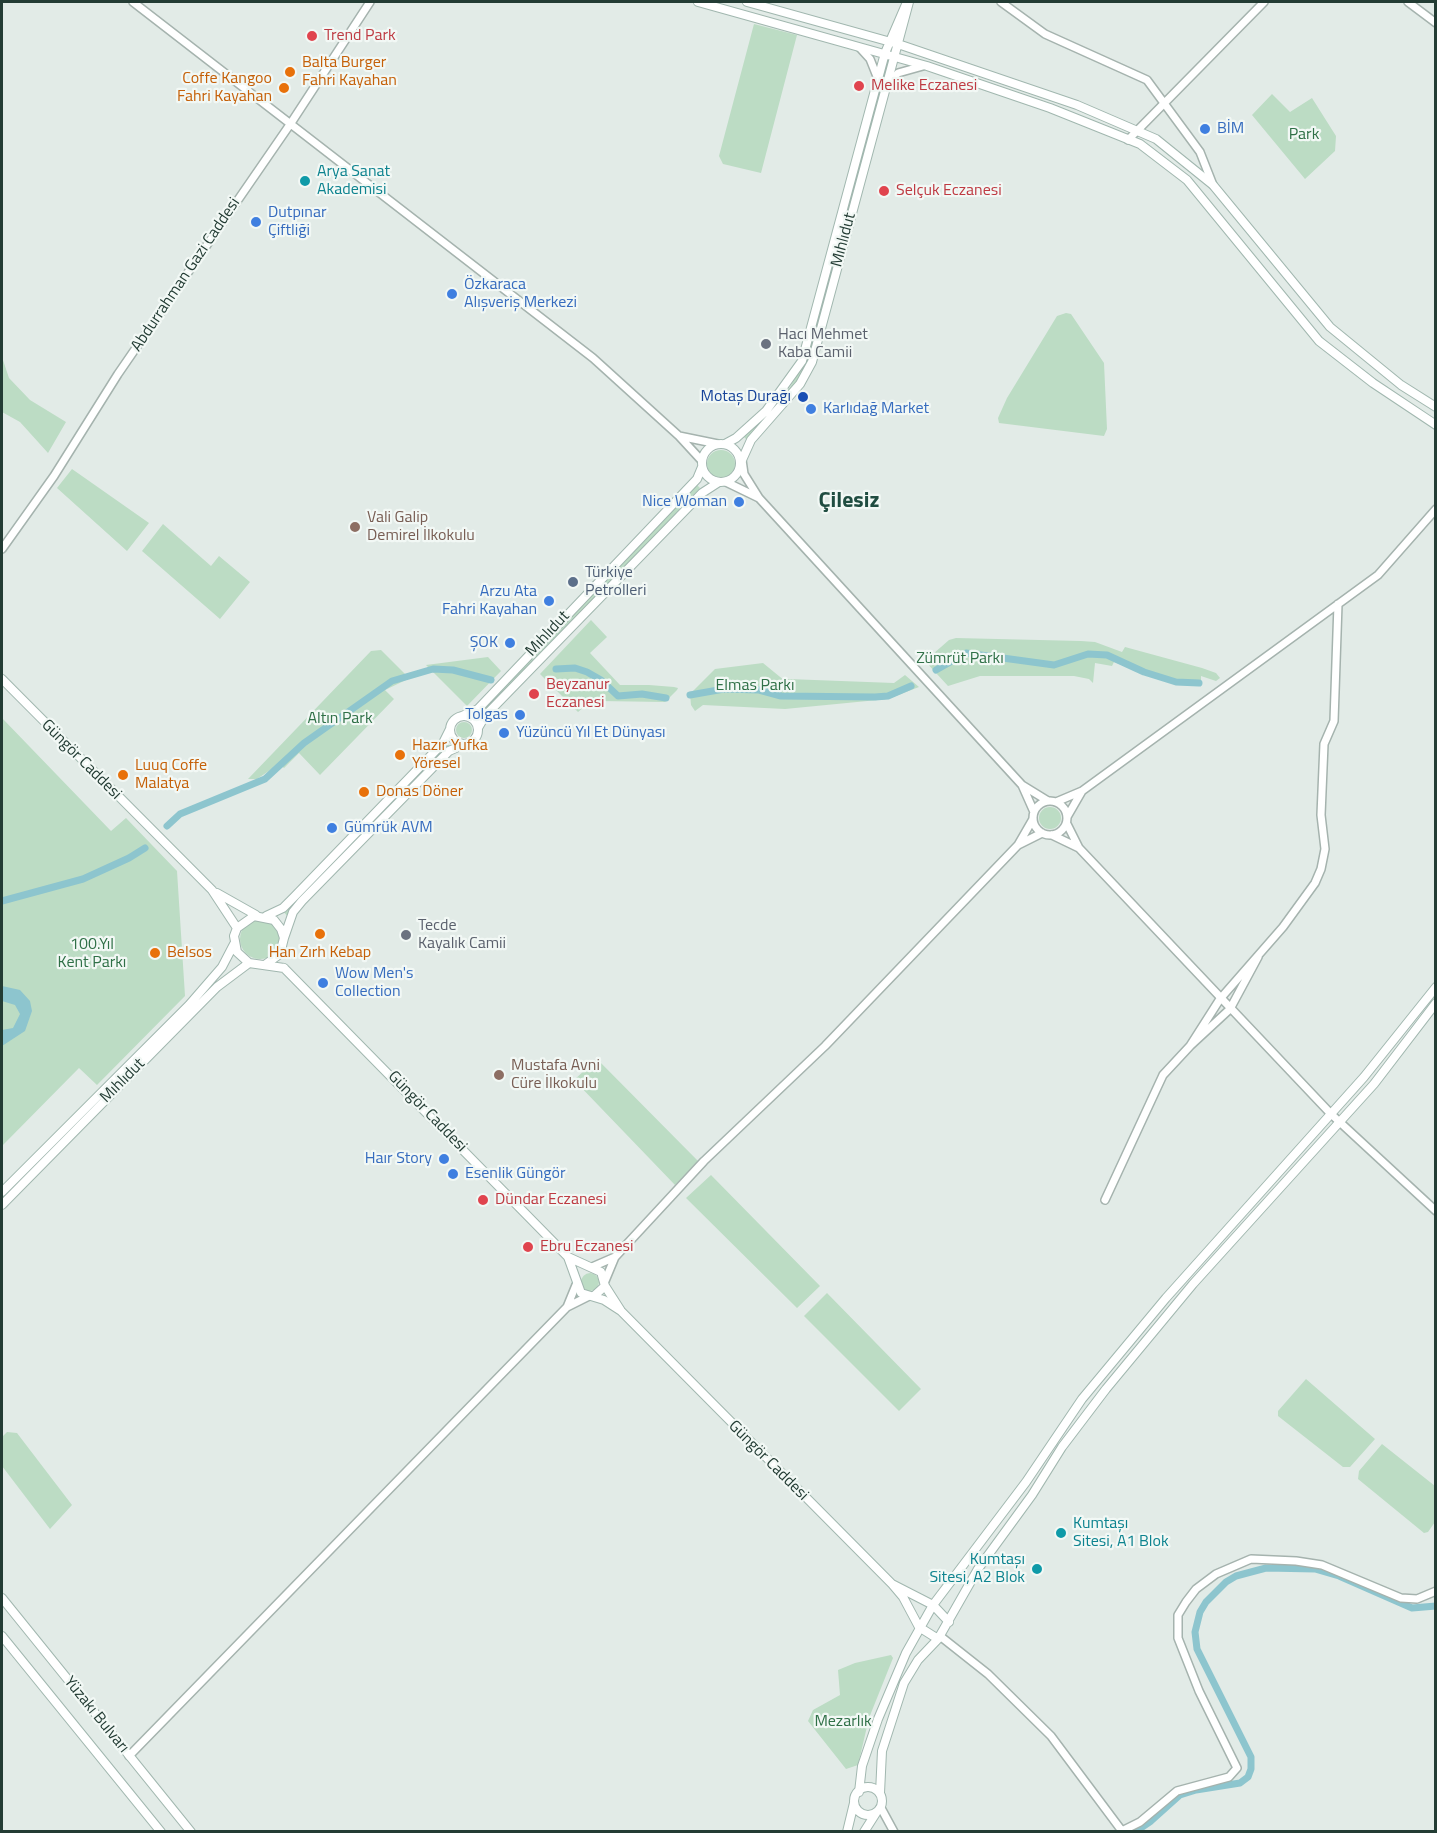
<!DOCTYPE html>
<meta charset="utf-8">
<style>
body{margin:0}
#map{position:relative;width:1437px;height:1833px;overflow:hidden;background:#e2ebe7;font-family:"Titillium Web",sans-serif}
canvas{display:block}
.frame{position:absolute;inset:0;border:3px solid #233c34;pointer-events:none}
</style>
<div id="map">
<canvas width="1437" height="1833"></canvas>
<div class="frame"></div>
</div>
<script>
const ctx = document.querySelector('canvas').getContext('2d');
ctx.lineJoin = 'round';
function fill(path, color) { ctx.fillStyle = color; ctx.fill(path, 'evenodd'); }
const toPath = rows => new Path2D(rows.map(r => 'M' + r).join(''));
function stroke(path, color, width, dash) { ctx.strokeStyle = color; ctx.lineWidth = width; ctx.lineCap = dash ? 'butt' : 'round'; ctx.setLineDash(dash || []); ctx.stroke(path); }
function drawText(font, color, halo, rows, align = 'center') {
  ctx.font = font + ' "Titillium Web",sans-serif'; ctx.lineWidth = 4.5; ctx.setLineDash([]); ctx.textBaseline = 'middle'; ctx.strokeStyle = halo; ctx.fillStyle = color; for (const [text, x, y, turn = 0] of rows) {
    ctx.save(); ctx.translate(x, y); ctx.rotate((+turn || 0) * Math.PI / 180); ctx.textAlign = isNaN(turn) ? turn : align; if (halo) ctx.strokeText(text, 0, 0); ctx.fillText(text, 0, 0); ctx.restore();
  }
}
const green = toPath([
 [754,24,797,35,761,173,723,164,719,156],
 [879,87,880,99,810,357,798,381,747,440,744,437,790,387,802,367],
 [1272,94,1290,112,1312,98,1336,136,1335,151,1305,179,1252,115],
 [1066,313,1071,314,1104,363,1107,429,1104,436,999,423,998,418,1007,398,1057,316],
 [2,357,9,378,30,400,66,422,48,453,20,422,2,412],
 '707 464a14 14 0 1 1 28 0a14 14 0 1 1-28 0Z',
 [72,469,149,523,127,551,57,488],
 [697,485,700,488,484,713,481,710],
 [163,524,211,566,219,556,250,582,220,619,142,551],
 [591,620,607,637,590,653,620,685,649,685,674,687,678,688,677,690,665,702,599,701,590,702,578,712,540,674],
 [956,638,1081,641,1095,642,1122,652,1125,647,1202,668,1216,673,1220,678,1216,681,1201,676,1201,685,1177,683,1114,662,1112,666,1095,663,1093,683,1089,679,1074,676,980,676,948,686,925,661,949,640],
 [381,650,406,675,406,680,385,690,394,699,320,775,299,753,284,768,279,764,257,779,248,779,371,651],
 [488,657,501,671,467,706,426,665],
 [763,663,785,681,788,679,894,683,905,675,919,687,888,699,785,709,703,705,695,711,691,705,690,694,715,669],
 [2,718,111,831,126,818,177,871,185,996,97,1085,79,1068,2,1146],
 '456 730a8 8 0 1 1 16 0a8 8 0 1 1-16 0Z',
 [447,743,451,747,288,917,283,911],
 '1039 818a11 11 0 1 1 22 0a11 11 0 1 1-22 0Z',
 '240 939a20 20 0 1 1 40 0a20 20 0 1 1-40 0Z',
 [597,1059,698,1161,675,1185,574,1080],
 [711,1175,820,1286,797,1308,686,1198],
 '581 1282a9 9 0 1 1 18 0a9 9 0 1 1-18 0Z',
 [827,1293,921,1389,899,1411,804,1316],
 [1306,1379,1375,1439,1350,1467,1343,1467,1278,1416,1278,1411],
 [7,1432,17,1433,72,1505,50,1529,2,1466,2,1437],
 [1382,1444,1435,1486,1435,1522,1428,1532,1424,1533,1358,1479,1359,1471],
 [891,1655,893,1658,869,1718,858,1765,846,1769,808,1721,813,1710,840,1695,838,1670,855,1663]
]);
const water = toPath([
 [2,986,20,990,30,1001,32,1011,25,1031,2,1046,2,1030,13,1028,20,1014,15,1005,2,1001]
]);
const canal = toPath([
 [556,669,575,668,587,672,601,680,618,696,642,694,666,698],
 [936,670,966,653,1054,665,1088,654,1107,655,1144,672,1176,682,1199,683],
 [690,695,724,689,759,690,781,696,875,697,888,696,911,686],
 [167,826,180,814,265,779,304,743,392,681,433,669,453,670,491,680],
 [2,901,83,879,129,858,145,848],
 [1135,1832,1151,1821,1180,1795,1196,1790,1240,1783,1248,1777,1251,1769,1251,1757,1197,1649,1195,1632,1200,1612,1206,1602,1226,1582,1236,1576,1266,1568,1315,1569,1339,1576,1412,1608,1436,1606]
]);
const tertiary = toPath([
 [133,2,593,358,679,436],
 [1001,2,1045,34,1147,80,1200,152,1213,185],
 [1408,2,1436,23],
 [860,48,870,59,878,79],
 [887,85,898,73,923,66],
 [1128,140,1264,2],
 [702,461,679,436,718,444],
 [726,482,759,498,744,474,742,460],
 [759,498,1022,785],
 [2,549,54,476,118,374,291,123,370,2],
 [1082,791,1378,575,1436,509],
 '1033 818a17 17 0 1 1 34 0a17 17 0 1 1-34 0Z',
 [1056,802,1082,791,1067,817],
 [1034,812,1022,785,1048,801],
 [1033,819,1018,845,1042,833],
 [1052,835,1079,848,1067,824],
 [1079,848,1331,1114,1436,1211],
 [1258,957,1230,1009,1190,1046,1220,999,1283,927,1315,883,1321,869,1325,849,1321,815,1324,744,1334,721,1338,604],
 [1105,1200,1163,1075,1190,1046],
 [615,1257,704,1161,825,1046,1018,845],
 [592,1267,615,1257,605,1281],
 [576,1285,567,1307,589,1296],
 [940,1636,988,1674,1051,1736,1122,1831],
 [129,1756,567,1307],
 [881,1808,894,1832],
 [1120,1832,1140,1822,1177,1791,1229,1777,1237,1768,1199,1691,1178,1638,1178,1615,1186,1602,1196,1589,1216,1574,1251,1559,1296,1561,1322,1565,1401,1598,1417,1599,1436,1591]
]);
const secondary = toPath([
 [698,2,927,66,1050,108,1140,144,1187,180,1319,341,1373,383,1436,425],
 [747,2,898,44,1077,105,1156,139,1213,185,1330,327,1401,385,1436,407],
 '702 463a19 19 0 1 1 38 0a19 19 0 1 1-38 0Z',
 [725,444,736,438,766,411,802,361,885,53,907,2],
 [742,460,751,440,800,384,812,362,909,2],
 [2,679,212,890,237,928],
 '450 730a14 14 0 1 1 28 0a14 14 0 1 1-28 0Z',
 [462,716,478,709,697,479,702,467],
 [478,728,485,716,702,493,719,482],
 [217,893,256,915],
 [266,916,283,908,294,897,443,743,450,729],
 [284,938,293,912,302,901,449,751,465,744],
 [266,964,280,954,284,938,281,929,274,920,254,916,237,928,234,936,237,952,249,963,284,968],
 [284,968,568,1257,581,1293,604,1300,621,1311],
 [2,1192,189,1005,222,967,234,944],
 [2,1205,217,987,249,963],
 [568,1257,601,1272,605,1286,594,1296],
 [605,1286,621,1311,892,1584],
 [2,1598,191,1832],
 [2,1636,161,1832],
 [938,1639,919,1627,903,1597,892,1584,933,1605,949,1622],
 '854 1801a14 14 0 1 1 28 0a14 14 0 1 1-28 0Z',
 [859,1792,862,1766,878,1719,906,1653,933,1605,1026,1482,1082,1399,1166,1298,1364,1077,1436,987],
 [880,1793,882,1751,904,1683,918,1660,938,1639,978,1569,1032,1495,1062,1447,1106,1389,1193,1284,1374,1084,1436,1003],
 [847,1832,854,1803],
 [864,1832,876,1813]
]);
const markers = [
 [312,36,6,"#e0444e"],
 [290,72,6,"#e8710a"],
 [859,86,6,"#e0444e"],
 [284,88,6,"#e8710a"],
 [1205,129,6,"#3f7fe0"],
 [305,181,6,"#0f9aa8"],
 [884,191,6,"#e0444e"],
 [256,222,6,"#3f7fe0"],
 [452,294,6,"#3f7fe0"],
 [766,344,6,"#6b7280"],
 [803,397,6,"#1a4fb4"],
 [811,409,6,"#3f7fe0"],
 [739,502,6,"#3f7fe0"],
 [355,527,6,"#8d6e63"],
 [573,582,6,"#5c6f8a"],
 [549,601,6,"#3f7fe0"],
 [510,643,6,"#3f7fe0"],
 [534,694,6,"#e0444e"],
 [520,715,6,"#3f7fe0"],
 [504,733,6,"#3f7fe0"],
 [400,755,6,"#e8710a"],
 [123,775,6,"#e8710a"],
 [364,792,6,"#e8710a"],
 [332,828,6,"#3f7fe0"],
 [320,934,6,"#e8710a"],
 [406,935,6,"#6b7280"],
 [155,953,6,"#e8710a"],
 [323,983,6,"#3f7fe0"],
 [499,1075,6,"#8d6e63"],
 [444,1159,6,"#3f7fe0"],
 [453,1174,6,"#3f7fe0"],
 [483,1200,6,"#e0444e"],
 [528,1247,6,"#e0444e"],
 [1061,1533,6,"#0f9aa8"],
 [1037,1569,6,"#0f9aa8"]
];
const healthNames = [
 ["Trend Park",324,36],
 ["Melike Eczanesi",871,86],
 ["Selçuk Eczanesi",896,191],
 ["Beyzanur",546,685],
 ["Eczanesi",546,703],
 ["Dündar Eczanesi",495,1200],
 ["Ebru Eczanesi",540,1247]
];
const foodNames = [
 ["Balta Burger",302,63],
 ["Fahri Kayahan",302,81],
 ["Coffe Kangoo",272,79,"right"],
 ["Fahri Kayahan",272,97,"right"],
 ["Hazır Yufka",412,746],
 ["Yöresel",412,764],
 ["Luuq Coffe",135,766],
 ["Malatya",135,784],
 ["Donas Döner",376,792],
 ["Belsos",167,953],
 ["Han Zırh Kebap",320,953,"center"]
];
const shopNames = [
 ["BİM",1217,129],
 ["Dutpınar",268,213],
 ["Çiftliği",268,231],
 ["Özkaraca",464,285],
 ["Alışveriş Merkezi",464,303],
 ["Karlıdağ Market",823,409],
 ["Nice Woman",727,502,"right"],
 ["Arzu Ata",537,592,"right"],
 ["Fahri Kayahan",537,610,"right"],
 ["ŞOK",498,643,"right"],
 ["Tolgas",508,715,"right"],
 ["Yüzüncü Yıl Et Dünyası",516,733],
 ["Gümrük AVM",344,828],
 ["Wow Men's",335,974],
 ["Collection",335,992],
 ["Haır Story",432,1159,"right"],
 ["Esenlik Güngör",465,1174]
];
const parkNames = [
 ["Park",1304,135],
 ["Zümrüt Parkı",960,659],
 ["Elmas Parkı",755,686],
 ["Altın Park",340,719],
 ["100.Yıl",92,945],
 ["Kent Parkı",92,963],
 ["Mezarlık",843,1722]
];
const cultureNames = [
 ["Arya Sanat",317,172],
 ["Akademisi",317,190],
 ["Kumtaşı",1073,1524],
 ["Sitesi, A1 Blok",1073,1542],
 ["Kumtaşı",1025,1560,"right"],
 ["Sitesi, A2 Blok",1025,1578,"right"]
];
const streetNames = [
 ["Mıhlıdut",844,240,-75],
 ["Abdurrahman Gazi Caddesi",186,275,-56],
 ["Mıhlıdut",548,634,-47],
 ["Güngör Caddesi",81,760,45],
 ["Mıhlıdut",123,1081,-45],
 ["Güngör Caddesi",427,1112,46],
 ["Güngör Caddesi",768,1461,45],
 ["Yüzakı Bulvarı",96,1715,51]
];
const worshipNames = [
 ["Hacı Mehmet",778,335],
 ["Kaba Camii",778,353],
 ["Tecde",418,926],
 ["Kayalık Camii",418,944]
];
const transitNames = [
 ["Motaş Durağı",791,397]
];
const educationNames = [
 ["Vali Galip",367,518],
 ["Demirel İlkokulu",367,536],
 ["Mustafa Avni",511,1066],
 ["Cüre İlkokulu",511,1084]
];
const serviceNames = [
 ["Türkiye",585,573],
 ["Petrolleri",585,591]
];
const districtNames = [
 ["Çilesiz",849,502]
];
fill(green, '#bcdcc4');
fill(water, '#8dc5ce');
stroke(canal, '#8dc5ce', 7);
stroke(tertiary, '#a5b3ae', 10);
stroke(secondary, '#a1b7af', 10);
stroke(tertiary, '#fff', 7);
stroke(secondary, '#fff', 8);
for (const [x, y, r, color] of markers) { const dot = new Path2D(); dot.arc(x, y, r, 0, 2 * Math.PI); ctx.fillStyle = color; ctx.fill(dot); stroke(dot, '#f2f8f5', 2); }
drawText('16px', '#be3a42', '#f2f8f5', healthNames, 'left');
drawText('16px', '#c56008', '#f2f8f5', foodNames, 'left');
drawText('16px', '#366cbe', '#f2f8f5', shopNames, 'left');
drawText('16px', '#2f7047', '#f2f8f5', parkNames);
drawText('16px', '#0d838f', '#f2f8f5', cultureNames, 'left');
drawText('16px', '#233c34', '#f2f8f5', streetNames);
drawText('16px', '#5b616d', '#f2f8f5', worshipNames, 'left');
drawText('16px', '#164399', '#f2f8f5', transitNames, 'right');
drawText('16px', '#785e54', '#f2f8f5', educationNames, 'left');
drawText('16px', '#4e5e75', '#f2f8f5', serviceNames, 'left');
drawText('bold 22px', '#204d41', '#f2f8f5', districtNames);
</script>
